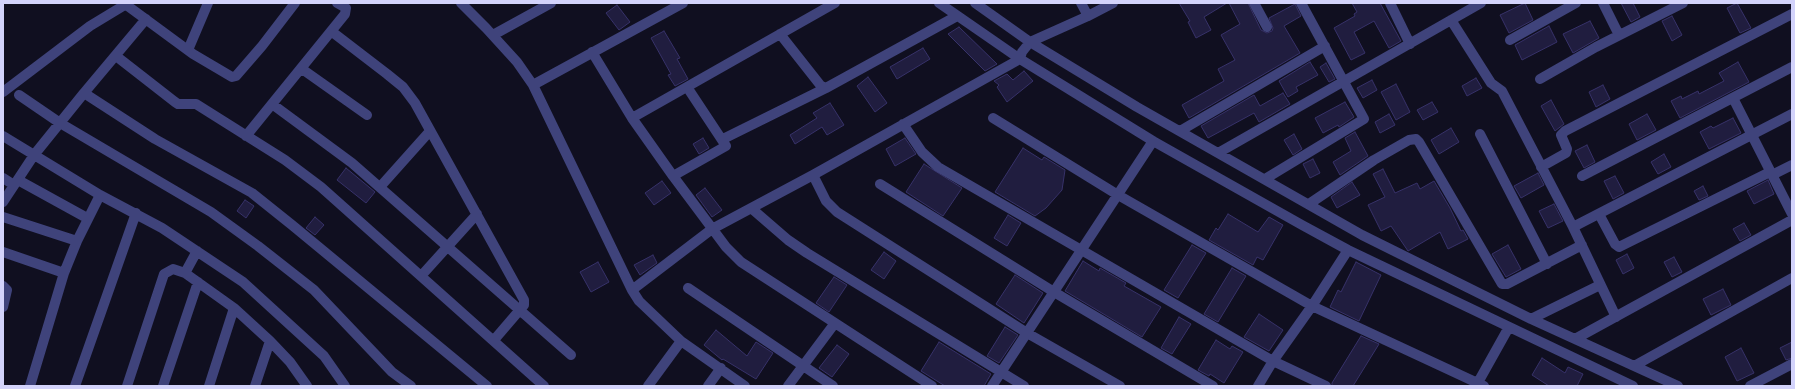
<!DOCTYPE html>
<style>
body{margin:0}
#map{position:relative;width:1795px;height:389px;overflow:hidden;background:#100f20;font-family:Raleway,sans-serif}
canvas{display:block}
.frame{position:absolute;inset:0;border:4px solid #d3d3fb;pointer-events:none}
</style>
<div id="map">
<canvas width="1795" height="389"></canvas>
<div class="frame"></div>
</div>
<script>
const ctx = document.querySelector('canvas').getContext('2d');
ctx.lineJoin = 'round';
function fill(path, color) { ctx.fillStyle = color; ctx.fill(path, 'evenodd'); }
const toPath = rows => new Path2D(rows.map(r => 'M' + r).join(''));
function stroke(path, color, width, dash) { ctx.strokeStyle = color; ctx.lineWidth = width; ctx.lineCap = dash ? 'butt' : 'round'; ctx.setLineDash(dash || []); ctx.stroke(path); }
const building = toPath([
 [1179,3,1227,3,1204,17,1211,30,1196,38,1188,22,1190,21,1179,3],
 [1229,3,1248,3,1261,30,1267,33,1272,31,1273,28,1269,18,1295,4,1301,16,1284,26,1300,53,1189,118,1182,105,1224,81,1218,69,1235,60,1221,35,1240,24,1229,3],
 [1352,3,1380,3,1401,41,1389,48,1374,21,1354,32,1365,53,1351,60,1334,28,1355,16,1354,14,1357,12,1352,3],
 [1525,3,1533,20,1509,33,1500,15,1525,3],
 [1621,3,1633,3,1640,17,1631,22,1621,3],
 [1737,3,1751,28,1740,33,1727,8,1737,3],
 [617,5,630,22,619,30,606,13,617,5],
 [1672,16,1682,35,1672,41,1662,21,1672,16],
 [1590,21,1599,38,1573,53,1563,34,1590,21],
 [1549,26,1557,42,1522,60,1515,45,1549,26],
 [959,27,997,64,985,71,948,34,959,27],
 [664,31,680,58,677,59,688,79,675,86,668,75,671,74,651,38,664,31],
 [923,48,930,59,897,79,890,67,923,48],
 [1310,62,1318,75,1296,87,1298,91,1288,97,1279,81,1310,62],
 [1738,62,1749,82,1680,118,1671,101,1681,96,1682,99,1698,91,1699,94,1724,81,1719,73,1738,62],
 [1326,63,1335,79,1329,82,1320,67,1326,63],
 [1024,71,1033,81,1007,102,997,87,999,85,994,81,1007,74,1013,80,1024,71],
 [868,77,887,103,875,112,857,86,868,77],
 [1476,78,1482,88,1467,96,1462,86,1476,78],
 [1372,80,1377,90,1363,98,1357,88,1372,80],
 [1396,84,1410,112,1396,120,1381,92,1396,84],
 [1603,85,1610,99,1596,107,1589,92,1603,85],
 [1283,93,1290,104,1259,122,1254,113,1208,138,1201,126,1254,95,1260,106,1283,93],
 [1551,100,1564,124,1555,131,1541,106,1551,100],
 [1345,102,1354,117,1339,127,1338,125,1323,133,1315,118,1345,102],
 [1432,102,1438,112,1423,120,1417,110,1432,102],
 [830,103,844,125,827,135,822,127,795,144,790,135,817,118,813,113,830,103],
 [1389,114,1395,125,1380,133,1375,122,1389,114],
 [1647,114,1656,130,1637,140,1629,124,1647,114],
 [1733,118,1741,133,1709,149,1700,132,1711,126,1713,128,1733,118],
 [1451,128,1459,142,1439,154,1431,140,1451,128],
 [1355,132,1368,156,1340,175,1333,162,1351,151,1345,138,1355,132],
 [1294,134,1302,149,1293,155,1284,140,1294,134],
 [703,138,709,148,699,154,693,144,703,138],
 [905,138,916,154,895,166,886,149,905,138],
 [1587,145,1595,162,1584,168,1575,151,1587,145],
 [1023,148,1042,160,1044,157,1065,170,1062,190,1046,208,1035,216,995,192,1023,148],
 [1664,154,1671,167,1658,174,1651,162,1664,154],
 [1313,159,1320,173,1310,178,1303,164,1313,159],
 [924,164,962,188,943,216,906,192,924,164],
 [346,168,375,192,366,203,337,180,346,168],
 [1383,169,1395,193,1417,183,1420,189,1434,181,1450,208,1461,231,1463,230,1468,239,1448,249,1440,232,1408,251,1391,226,1381,231,1368,205,1385,197,1373,174,1383,169],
 [1538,173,1544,185,1521,198,1514,186,1538,173],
 [1615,176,1624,193,1613,199,1604,181,1615,176],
 [1768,180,1774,194,1754,204,1747,191,1768,180],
 [662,181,671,193,654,205,645,193,662,181],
 [1352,182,1360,195,1337,208,1331,197,1352,182],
 [1703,186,1708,196,1699,200,1694,191,1703,186],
 [705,188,722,210,712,217,696,195,705,188],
 [245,200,254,206,246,218,237,211,245,200],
 [1554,204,1563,221,1548,228,1539,211,1554,204],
 [1228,214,1258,232,1269,217,1283,225,1263,260,1257,257,1253,265,1209,240,1216,228,1218,230,1228,214],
 [1008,215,1021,223,1007,246,994,238,1008,215],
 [315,217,324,225,315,235,306,228,315,217],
 [1744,223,1751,235,1740,241,1733,229,1744,223],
 [1192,245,1206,253,1178,298,1164,290,1192,245],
 [1508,245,1521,269,1506,277,1492,254,1508,245],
 [884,252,896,261,884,279,871,270,884,252],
 [1627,254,1634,268,1623,274,1616,260,1627,254],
 [653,255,657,263,640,275,634,265,653,255],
 [1674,257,1682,272,1672,277,1664,262,1674,257],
 [1083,261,1099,271,1100,268,1126,283,1124,286,1161,307,1142,337,1065,291,1083,261],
 [598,262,609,282,591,292,580,272,598,262],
 [1356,262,1381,275,1359,321,1330,307,1338,290,1341,292,1356,262],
 [1232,268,1246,276,1218,322,1204,314,1232,268],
 [1015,275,1043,293,1024,323,996,304,1015,275],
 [834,277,847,285,829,312,816,303,834,277],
 [1723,289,1731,305,1711,315,1703,299,1723,289],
 [1259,314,1283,330,1269,351,1244,337,1259,314],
 [1179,317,1191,324,1172,354,1161,348,1179,317],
 [1005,327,1018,335,999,363,987,356,1005,327],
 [716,330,747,356,756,342,773,353,756,379,723,359,722,360,704,345,716,330],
 [1361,336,1379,344,1353,386,1332,386,1332,383,1361,336],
 [1216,340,1230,349,1232,346,1243,352,1224,383,1210,374,1209,376,1198,370,1216,340],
 [939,342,991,374,984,386,945,386,921,371,939,342],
 [1792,342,1792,358,1786,360,1780,348,1792,342],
 [837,345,849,354,832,377,819,368,837,345],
 [1741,348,1754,373,1737,381,1725,357,1741,348],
 [1542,358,1565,373,1568,367,1583,374,1577,386,1549,386,1532,375,1542,358]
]);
const minor = toPath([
 [461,3,486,28,517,62,533,85,632,290],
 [939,3,1020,59,1153,141,1302,225,1348,250,1633,386],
 [975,3,1030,42,1137,107,1362,235,1531,319,1678,386],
 [1081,3,1088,16],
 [1254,3,1267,27],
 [1390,3,1410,44],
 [1603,3,1619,35],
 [125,4,193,54,232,77,236,76,262,46,295,3],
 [1451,20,1491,83,1502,91,1573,227],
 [331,31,387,74,403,87,415,103,524,300,524,305,494,340],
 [780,34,821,86,826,88,957,16],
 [493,35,551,3],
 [1510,40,1576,3],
 [188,50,208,3],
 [592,52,632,118,673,176,726,247,741,262,932,386],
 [116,56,175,102,178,104,196,104,285,160,321,187,544,386],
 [302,69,367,115],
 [1540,79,1596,47,1683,3],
 [533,85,683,3],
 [3,92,90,26,128,3],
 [84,93,146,19],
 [19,95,60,123,211,212,258,246,314,290,392,372,411,386],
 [1733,98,1792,214],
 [272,104,352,163,571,355],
 [632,118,835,3],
 [993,118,1118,195,1312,306,1484,386],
 [903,124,922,152,938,167,1273,361,1326,386],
 [1180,131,1325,46],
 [1480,134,1547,264],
 [3,136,100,195,162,228,243,282,324,356,345,386],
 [246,136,345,14,346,8,337,3],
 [723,139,826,88],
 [1218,153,1481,3],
 [1541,167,1566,153,1567,149,1561,135,1565,131,1792,14],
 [813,175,826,201,837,212,1027,333,1120,386],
 [1772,175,1792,165],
 [673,176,726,146,687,87],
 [1582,176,1792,67],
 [3,178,14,185],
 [1265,179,1364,119,1301,3],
 [18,180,87,218],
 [880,184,1054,292,1213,386],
 [380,187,430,131],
 [3,202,34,155,84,93,155,139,252,193,292,225,487,386],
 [1309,204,1374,160,1409,140,1416,139,1419,142,1502,284,1507,284,1582,245],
 [751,208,788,240,807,253,1024,386],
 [1599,214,1615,244,1619,247,1770,172],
 [3,217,77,241],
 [197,251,185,273,234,308,270,341,290,362,307,386],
 [3,252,64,273],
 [421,276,477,214],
 [3,286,7,290,3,307],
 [688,288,833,386],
 [1616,317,1573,227,1792,114],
 [1531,319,1600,285],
 [1575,339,1792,220],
 [681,341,745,386],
 [1634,366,1792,278],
 [30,386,64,273,77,241,100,195],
 [75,386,136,213],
 [127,386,164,274,173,269,185,273],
 [163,386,198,282],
 [209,386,234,308],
 [255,386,270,341],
 [648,386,681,341,639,301,632,290,712,229,813,175,1020,59,1022,52,1030,42,1088,16,1113,3],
 [708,386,721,368],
 [788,386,835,323],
 [992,386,1153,141],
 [1258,386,1273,361,1312,306,1348,250],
 [1476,386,1509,327],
 [1750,386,1792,364]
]);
fill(building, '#201d3f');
stroke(building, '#373269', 1);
stroke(minor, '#3f437b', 10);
</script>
